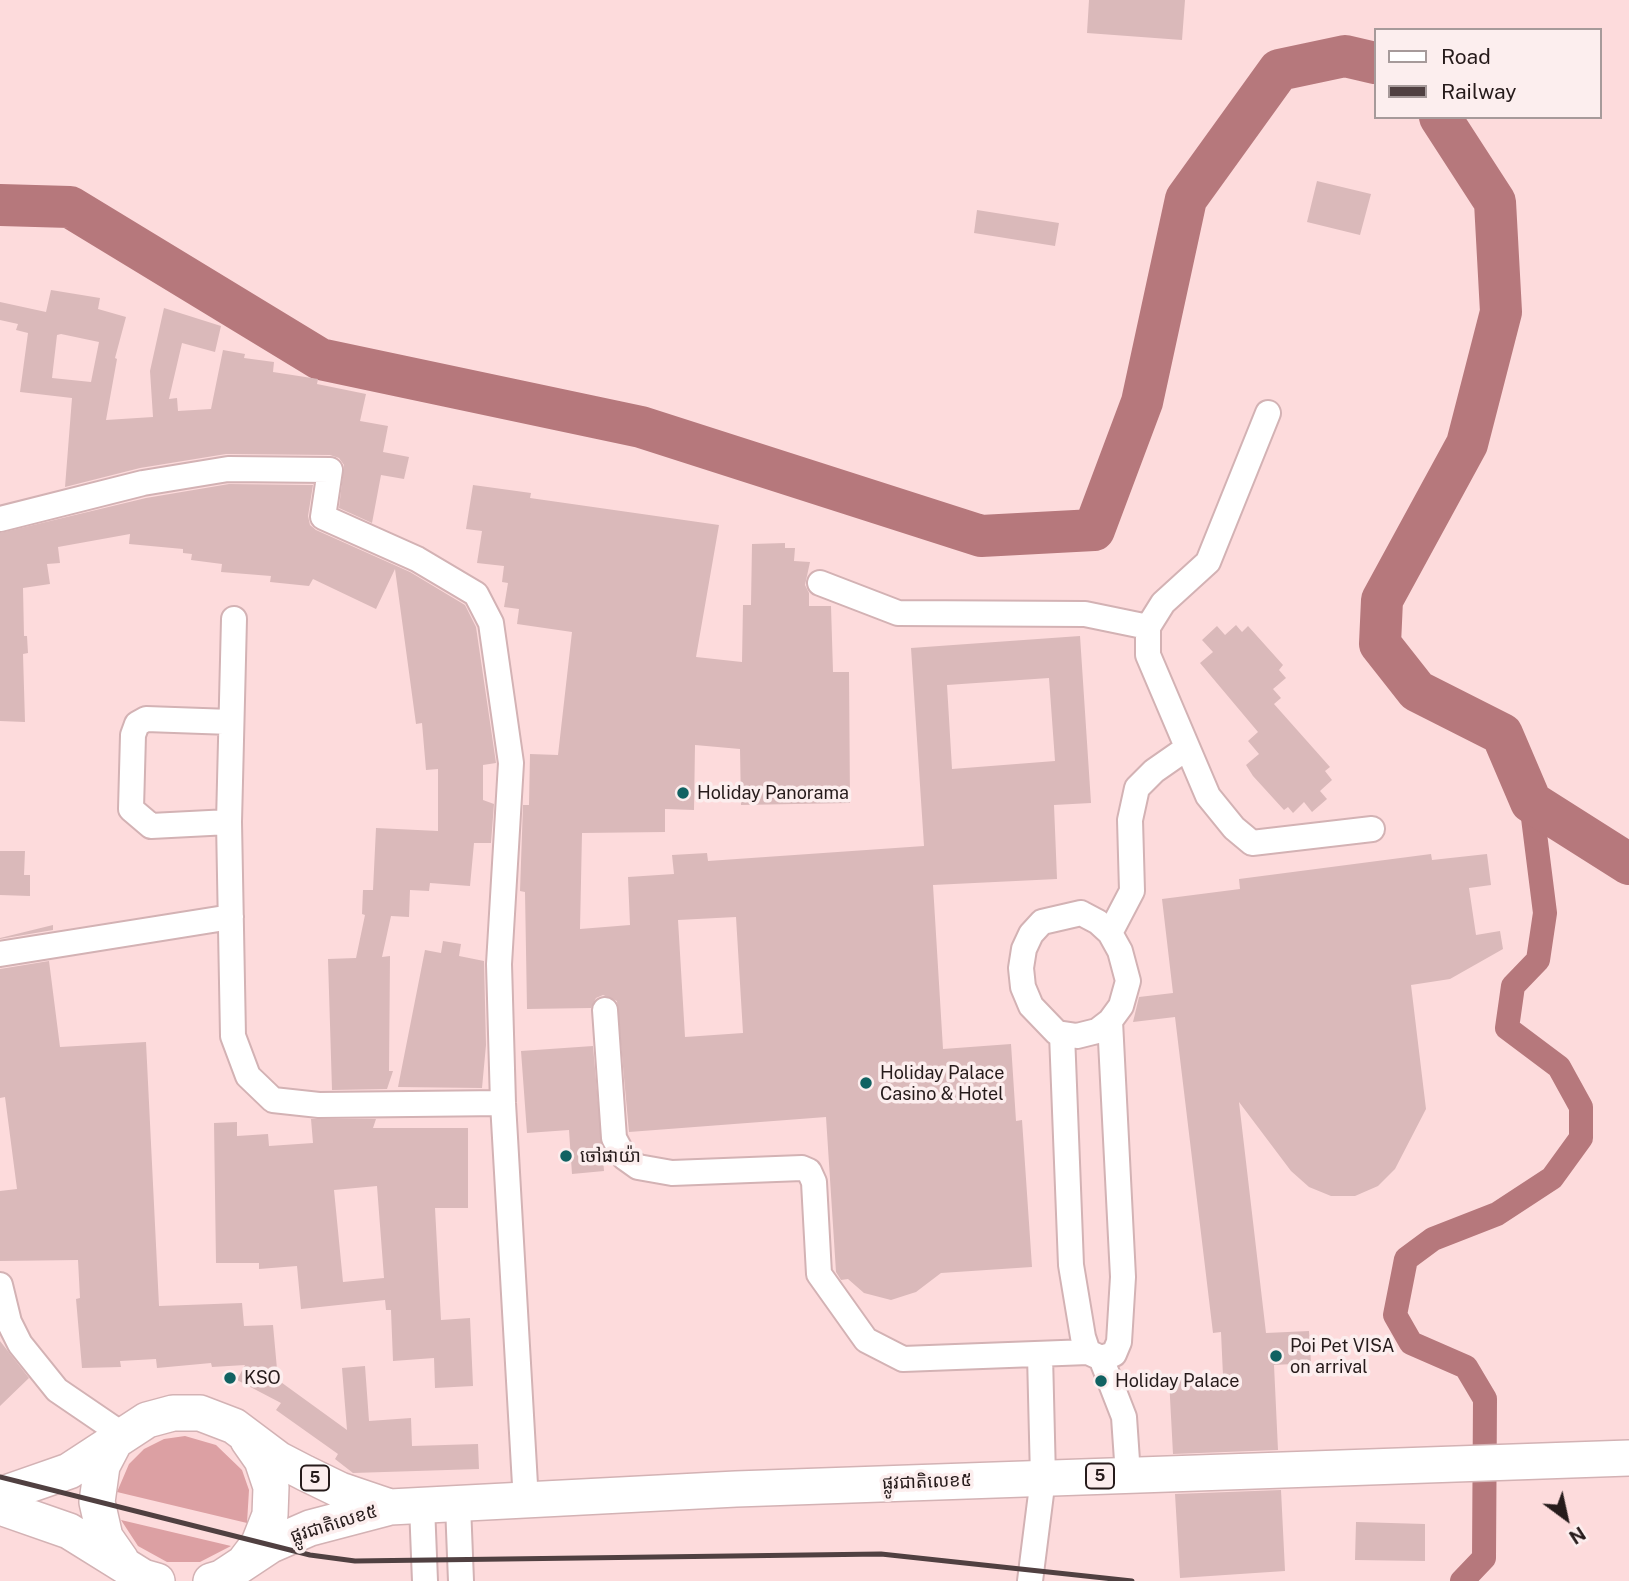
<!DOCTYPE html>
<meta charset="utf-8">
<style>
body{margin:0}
#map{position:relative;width:1629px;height:1581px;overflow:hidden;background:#fddbdc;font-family:"Public Sans",sans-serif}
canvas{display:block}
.legend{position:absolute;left:1374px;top:28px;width:228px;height:91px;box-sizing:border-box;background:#fceeee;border:2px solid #a69a9a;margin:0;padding:9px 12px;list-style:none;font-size:21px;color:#261b1b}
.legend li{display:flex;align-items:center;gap:14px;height:35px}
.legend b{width:35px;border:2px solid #a69a9a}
.north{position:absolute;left:1531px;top:1483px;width:70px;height:70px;-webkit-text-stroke:5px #fceeee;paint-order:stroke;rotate:147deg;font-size:19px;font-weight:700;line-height:28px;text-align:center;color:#261b1b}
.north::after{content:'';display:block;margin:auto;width:24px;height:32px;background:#261b1b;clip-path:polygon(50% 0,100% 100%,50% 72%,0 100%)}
</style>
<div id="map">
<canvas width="1629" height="1581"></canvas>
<ul class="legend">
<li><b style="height:9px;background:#fff"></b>Road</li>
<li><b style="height:9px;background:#504041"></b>Railway</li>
</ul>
<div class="north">N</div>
</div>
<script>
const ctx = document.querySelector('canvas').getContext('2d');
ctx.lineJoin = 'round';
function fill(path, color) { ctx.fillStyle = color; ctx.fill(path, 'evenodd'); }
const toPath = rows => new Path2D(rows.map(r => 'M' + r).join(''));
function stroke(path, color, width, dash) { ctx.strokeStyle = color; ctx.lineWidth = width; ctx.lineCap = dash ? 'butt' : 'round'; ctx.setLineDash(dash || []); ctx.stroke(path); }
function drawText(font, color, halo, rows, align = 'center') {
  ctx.font = font + ' "Public Sans","Noto Sans Khmer",sans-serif'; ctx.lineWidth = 7; ctx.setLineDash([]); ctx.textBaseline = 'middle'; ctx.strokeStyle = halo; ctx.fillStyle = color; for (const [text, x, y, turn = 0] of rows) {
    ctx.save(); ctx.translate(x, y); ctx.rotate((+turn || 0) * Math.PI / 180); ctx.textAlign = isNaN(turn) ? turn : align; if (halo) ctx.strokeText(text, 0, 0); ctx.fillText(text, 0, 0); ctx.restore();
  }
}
const green = toPath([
 [185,1436,216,1445,242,1470,249,1490,247,1523,117,1492,129,1464,144,1449,164,1439],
 [121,1520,231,1546,200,1562,167,1562,138,1546]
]);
const canal = toPath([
 [1462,1581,1484,1558,1485,1399,1466,1367,1411,1343,1395,1315,1406,1259,1433,1239,1497,1214,1552,1178,1581,1138,1581,1107,1559,1067,1507,1028,1513,986,1538,960,1545,913,1531,802]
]);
const river = toPath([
 [1440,117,1495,202,1501,312,1467,444,1382,600,1380,644,1417,691,1502,734,1531,802,1629,864],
 [0,205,70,207,320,359,641,427,981,536,1094,530,1142,402,1186,199,1279,70,1345,56,1375,63]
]);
const building = toPath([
 [1089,0,1185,0,1182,40,1087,33],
 [1317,181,1371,194,1360,235,1307,222],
 [977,210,1059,223,1055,246,974,233],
 [51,290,100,298,98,309,126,317,115,358,117,359,106,420,153,417,150,371,164,308,221,326,215,352,182,343,169,399,177,398,178,411,211,409,223,350,245,354,244,358,274,362,273,372,318,379,317,384,366,394,360,421,388,426,383,452,409,457,404,479,381,475,372,523,339,508,344,465,339,458,330,455,226,454,140,468,65,487,72,398,20,392,28,333,16,330,18,324,0,320,0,302,46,312],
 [61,334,99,342,91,382,52,378,57,335],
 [229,484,313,485,308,516,310,525,316,530,410,572,465,605,476,627,496,763,483,765,483,800,494,804,491,843,474,843,470,886,430,883,429,891,410,890,409,917,391,916,382,957,390,956,389,1071,393,1071,387,1089,332,1090,328,959,356,958,365,915,362,914,363,890,373,890,376,828,438,831,438,769,426,770,422,723,416,724,395,569,376,609,313,579,309,586,270,582,271,576,221,572,222,564,191,560,192,554,183,553,183,549,129,544,130,534,58,547,60,563,47,564,50,584,23,588,24,636,27,636,28,653,23,654,25,722,0,721,0,533,146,498],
 [473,485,531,493,530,498,719,525,696,657,742,662,743,605,751,605,752,544,785,543,785,548,795,548,794,561,810,562,805,585,809,593,809,606,831,606,833,672,849,672,850,803,741,805,740,749,695,745,694,810,665,809,665,832,582,833,580,929,630,925,628,877,674,874,672,855,707,853,708,861,924,846,911,648,1080,636,1091,803,1054,805,1057,879,933,885,943,1049,1011,1044,1016,1121,1022,1120,1032,1267,941,1273,916,1292,891,1300,864,1293,848,1279,841,1280,836,1272,826,1117,629,1132,617,1001,603,995,596,998,591,1008,527,1009,525,892,520,891,523,805,529,805,530,754,558,755,572,632,517,624,519,609,504,607,508,583,502,582,504,566,477,563,482,531,466,529],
 [1049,678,1055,761,952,769,947,685],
 [736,917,743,1033,685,1037,678,920],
 [1236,625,1242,632,1248,626,1283,665,1279,670,1286,678,1273,689,1281,698,1274,704,1330,767,1325,771,1332,780,1320,791,1327,799,1312,812,1304,802,1293,813,1288,807,1284,810,1253,776,1246,765,1259,754,1248,741,1258,732,1200,663,1213,652,1202,640,1217,626,1225,635],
 [0,851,25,851,24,875,30,875,30,896,0,895],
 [1431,854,1432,860,1487,854,1491,885,1469,888,1476,935,1500,931,1503,949,1450,979,1411,985,1426,1109,1395,1169,1378,1186,1355,1196,1331,1196,1309,1187,1291,1171,1239,1102,1266,1333,1309,1331,1311,1363,1274,1365,1278,1450,1173,1454,1169,1379,1223,1376,1221,1332,1213,1333,1175,1017,1133,1022,1139,997,1173,993,1162,899,1240,889,1239,879],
 [53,925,53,930,0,939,0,938],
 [443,941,461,944,459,956,484,961,486,1045,482,1088,398,1087,425,950,441,953],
 [49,961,60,1047,146,1042,159,1306,242,1303,244,1326,273,1325,278,1380,347,1430,342,1368,365,1366,369,1421,411,1418,412,1446,478,1444,479,1469,353,1473,335,1459,338,1454,276,1410,281,1403,237,1380,245,1365,212,1367,211,1363,157,1368,156,1359,120,1361,121,1367,82,1368,76,1299,80,1298,78,1260,0,1261,0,1191,17,1189,5,1097,0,1098,0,969],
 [593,1046,604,1171,572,1174,569,1130,527,1133,521,1051],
 [311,1119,376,1119,373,1128,468,1128,468,1208,435,1208,441,1320,470,1318,473,1386,435,1388,434,1358,393,1361,391,1310,386,1310,385,1300,301,1309,297,1266,259,1269,259,1263,216,1263,214,1123,237,1122,237,1136,268,1134,269,1146,313,1143],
 [377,1186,384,1278,343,1282,334,1190],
 [0,1341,29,1378,0,1406],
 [1281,1490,1285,1571,1180,1578,1175,1494],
 [1356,1522,1425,1524,1425,1561,1355,1560]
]);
const minor = toPath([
 [1268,413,1208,562,1163,603,1148,627,1148,655,1208,796,1234,828,1252,843,1372,829],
 [0,519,143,483,228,469,330,470,323,517,417,559,476,594,491,623,511,763,499,964,503,1103,526,1502],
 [820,583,898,613,1085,614,1148,627],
 [234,619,229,822,233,1036,248,1076,273,1100,319,1105,503,1103],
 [229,822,151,826,131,809,133,735,137,724,146,719,231,722],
 [1081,913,1098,922,1110,933,1120,951,1128,981,1121,1006,1110,1021,1097,1031,1077,1036,1057,1033,1031,1006,1023,987,1021,968,1024,949,1031,934,1042,922,1081,913],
 [1110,933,1132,891,1130,820,1137,788,1154,771,1187,748],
 [0,954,231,917],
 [605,1010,614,1138,624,1157,638,1167,672,1173,802,1168,809,1171,814,1182,819,1274,866,1340,903,1359,1088,1352],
 [1062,1034,1071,1265,1083,1337,1088,1352,1101,1358,1114,1354,1119,1342,1123,1277,1110,1021],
 [0,1285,9,1322,20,1344,57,1390,123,1435],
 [1101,1358,1124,1417,1128,1475],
 [458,1505,461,1581],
 [422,1506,425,1581],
 [1030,1581,1043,1478,1040,1355]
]);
const highway = toPath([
 [113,1445,102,1466,97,1502,105,1537,121,1560],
 [0,1495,69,1471,147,1420,173,1413,200,1413,234,1426,278,1459,305,1473,340,1490,390,1507],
 [0,1507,69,1531,143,1577,157,1581],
 [246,1560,259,1543,270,1515,271,1487,262,1460,248,1440],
 [211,1581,221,1578,271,1545,310,1528,390,1507,736,1489,1629,1458]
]);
const rail = toPath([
 [0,1477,310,1555,355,1561,881,1554,1132,1581]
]);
const markers = [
 [683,793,7,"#116262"],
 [866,1083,7,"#116262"],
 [566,1156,7,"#116262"],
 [1276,1356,7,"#116262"],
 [230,1378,7,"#116262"],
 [1101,1381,7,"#116262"]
];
const shields = [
 [1100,1476,28],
 [315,1478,28]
];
const shieldNames = [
 ["5",1100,1476],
 ["5",315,1478]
];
const poiNames = [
 ["Holiday Panorama",697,793],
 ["Holiday Palace",880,1073],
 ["Casino & Hotel",880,1094],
 ["ចៅផាយ៉ា",580,1156],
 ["Poi Pet VISA",1290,1346],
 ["on arrival",1290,1367],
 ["KSO",244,1378],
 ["Holiday Palace",1115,1381]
];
const streetNames = [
 ["ផ្លូវជាតិលេខ៥",927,1482,-2],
 ["ផ្លូវជាតិលេខ៥",334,1524,-17]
];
fill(green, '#dca0a3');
stroke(canal, '#b6787c', 24);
stroke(river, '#b6787c', 42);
fill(building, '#dab9ba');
stroke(minor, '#d3b2b4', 28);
stroke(highway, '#d3b2b4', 38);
stroke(minor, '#fff', 24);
stroke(highway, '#fff', 35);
stroke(rail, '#504041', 5);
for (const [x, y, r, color] of markers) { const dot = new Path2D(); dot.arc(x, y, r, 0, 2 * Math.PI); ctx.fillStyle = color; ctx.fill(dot); stroke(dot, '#fceeee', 2.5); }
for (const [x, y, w] of shields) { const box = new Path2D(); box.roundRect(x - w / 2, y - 12.5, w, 25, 5); ctx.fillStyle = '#fceeee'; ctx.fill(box); stroke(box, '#261b1b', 2); }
drawText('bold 16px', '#261b1b', null, shieldNames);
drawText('18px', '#261b1b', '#fceeee', poiNames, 'left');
drawText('18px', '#261b1b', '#fceeee', streetNames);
</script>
